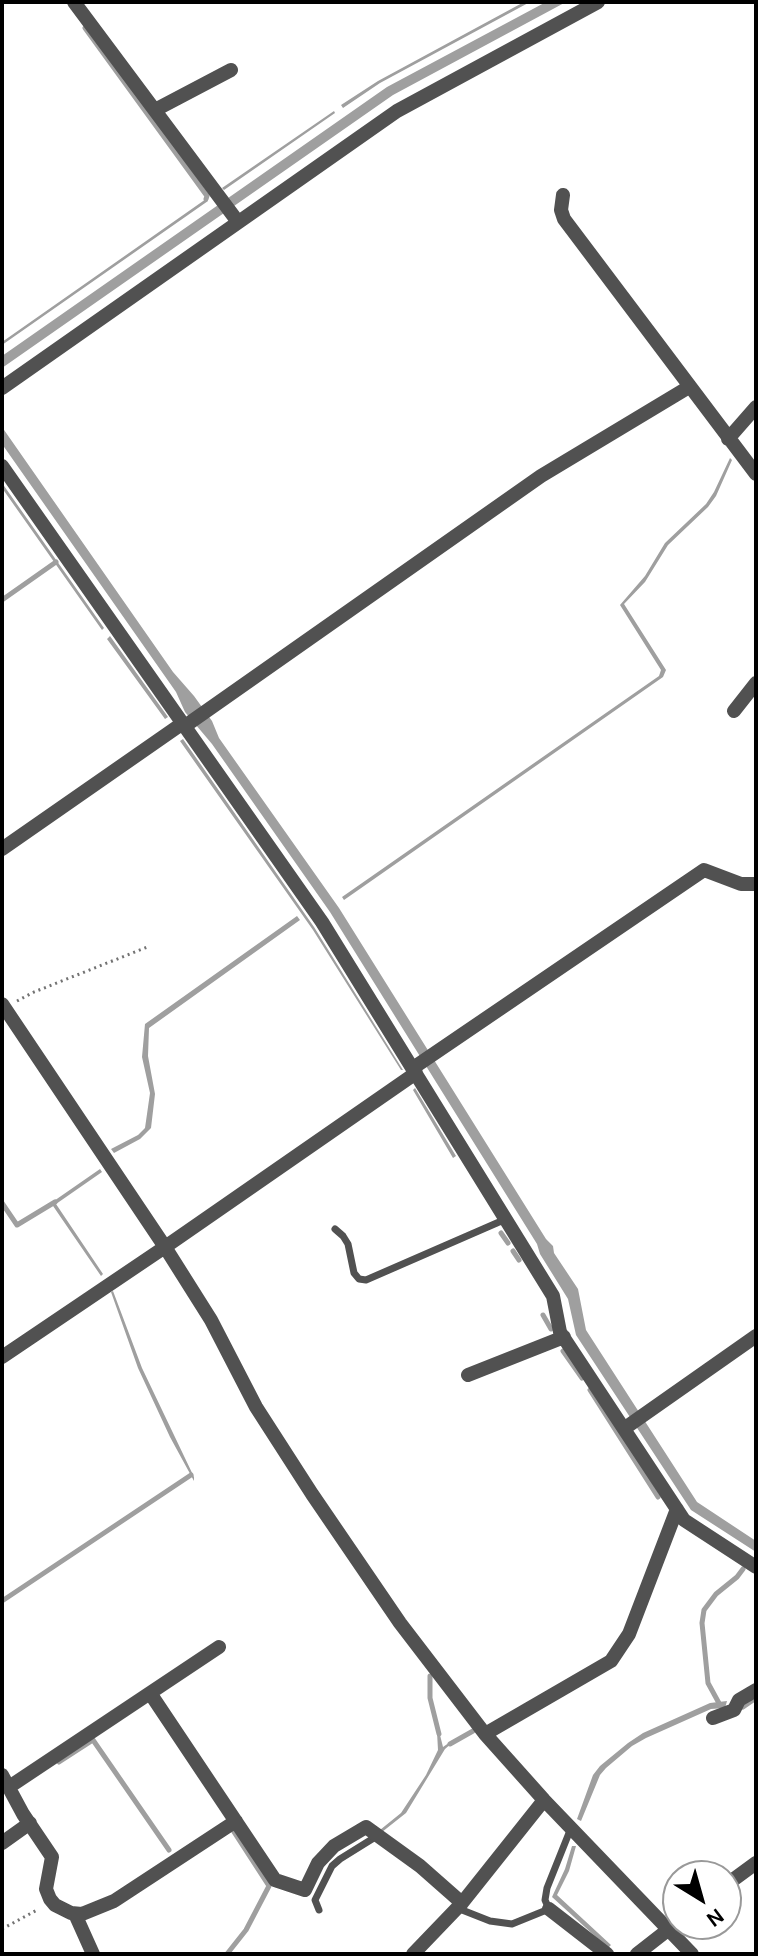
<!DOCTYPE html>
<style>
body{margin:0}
#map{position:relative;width:758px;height:1956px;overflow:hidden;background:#fff;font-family:Karla,sans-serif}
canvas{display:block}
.frame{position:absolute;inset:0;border:4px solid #000;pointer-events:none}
.north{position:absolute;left:662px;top:1860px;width:80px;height:80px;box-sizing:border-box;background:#fff;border:2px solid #999;border-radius:50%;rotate:143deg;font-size:22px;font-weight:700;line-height:32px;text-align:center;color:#000}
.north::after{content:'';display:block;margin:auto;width:28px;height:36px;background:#000;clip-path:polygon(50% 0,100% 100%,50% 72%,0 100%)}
</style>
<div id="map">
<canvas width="758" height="1956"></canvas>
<div class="frame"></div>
<div class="north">N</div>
</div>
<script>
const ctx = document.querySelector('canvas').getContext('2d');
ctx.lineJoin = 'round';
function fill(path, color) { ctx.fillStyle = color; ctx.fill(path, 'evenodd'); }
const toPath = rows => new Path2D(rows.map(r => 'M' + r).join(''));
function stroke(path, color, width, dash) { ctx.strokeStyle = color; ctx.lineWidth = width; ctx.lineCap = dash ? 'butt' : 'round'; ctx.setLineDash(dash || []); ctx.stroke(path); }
const water = toPath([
 [524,2,530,2,380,83,343,108,341,105,378,81],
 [546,2,566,2,393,95,2,368,2,356,387,87],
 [334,111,335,113,224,190,222,188],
 [206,199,208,201,2,345,2,342],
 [2,427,173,672,194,696,212,721,219,738,339,908,546,1239,553,1246,554,1253,578,1289,586,1330,697,1502,756,1541,756,1552,691,1510,576,1335,568,1299,540,1254,537,1244,330,912,212,744,185,712,176,692,2,444],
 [730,458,732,460,716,496,708,507,668,545,645,582,624,604,666,670,663,677,344,900,342,897,659,676,661,670,620,605,645,576,665,543,706,504,714,492],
 [2,483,104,628,102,630,2,488],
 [110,636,168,717,165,719,107,639],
 [183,739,314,927,403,1070,401,1070,313,930,180,741],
 [297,916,300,920,149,1028,148,1056,155,1094,151,1128,140,1139,114,1153,111,1149,138,1135,145,1128,150,1093,142,1057,145,1024],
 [415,1088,456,1156,453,1158,413,1090],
 [100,1169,102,1172,56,1204,103,1274,101,1276,51,1203],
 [113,1291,142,1368,194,1477,194,1481,170,1437,138,1368,111,1292],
 [727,1701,725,1708,711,1709,646,1738,632,1746,606,1768,600,1775,581,1821,577,1819,593,1775,600,1766,628,1743,643,1733,710,1703],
 [439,1731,443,1747,453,1740,452,1743,445,1749,406,1813,382,1832,380,1830,401,1813,426,1775,438,1750,437,1732],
 [572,1846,576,1846,569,1871,557,1895,611,1945,608,1948,552,1897,565,1869]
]);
const stream = toPath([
 [85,28,207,196,206,199],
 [2,600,56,562],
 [2,1203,17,1225,55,1202],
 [501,1233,508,1243],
 [513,1251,519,1260],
 [543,1315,551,1329],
 [563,1351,582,1378],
 [590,1390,658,1497],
 [2,1601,191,1475],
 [430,1676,430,1698,439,1734],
 [720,1705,708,1683,702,1623,704,1610,716,1594,737,1577,743,1569],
 [743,1707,756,1698],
 [450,1744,473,1731],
 [59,1762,93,1740,169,1850],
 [227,1954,246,1930,269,1886,234,1832]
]);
const path = toPath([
 [17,1001,34,992,150,946],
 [2,1929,37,1910]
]);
const lane = toPath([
 [335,1229,343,1236,348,1244,354,1273,359,1279,366,1280,506,1219],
 [457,1908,490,1921,512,1924,549,1909,545,1900,547,1888,571,1828],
 [319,1910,315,1900,332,1866,340,1859,377,1836]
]);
const street = toPath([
 [74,2,238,222],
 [155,110,231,70],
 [563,195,561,210,564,219,756,474],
 [2,388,397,111,598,2],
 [728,439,756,407],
 [2,466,322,922,553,1296,560,1332,684,1520,756,1567],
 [734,711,756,683],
 [185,726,541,476,689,387],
 [2,849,183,723],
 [2,1004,165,1247,211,1320,256,1407,312,1494,400,1623,485,1734,544,1800,692,1954],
 [413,1068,704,870,741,884,756,884],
 [2,1357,165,1247,416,1073],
 [468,1375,564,1337],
 [625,1428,756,1336],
 [150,1693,275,1880,305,1890,318,1863,334,1846,366,1827,420,1866,462,1903],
 [713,1718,734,1710,739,1700,756,1690],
 [485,1734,611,1661,629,1634,677,1509],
 [2,1775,23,1814,52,1857,46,1889,50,1899,55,1905,71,1913,82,1914,114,1901,236,1821],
 [9,1787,219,1647],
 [2,1843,30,1823],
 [726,1885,756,1863],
 [549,1909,607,1954],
 [75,1914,93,1954],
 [413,1954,462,1903,544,1800],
 [637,1954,678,1922]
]);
fill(water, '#9f9f9f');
stroke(stream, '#9f9f9f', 5);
stroke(path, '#737373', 3, [2, 4]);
stroke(lane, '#515151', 7);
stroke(street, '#515151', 14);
</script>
